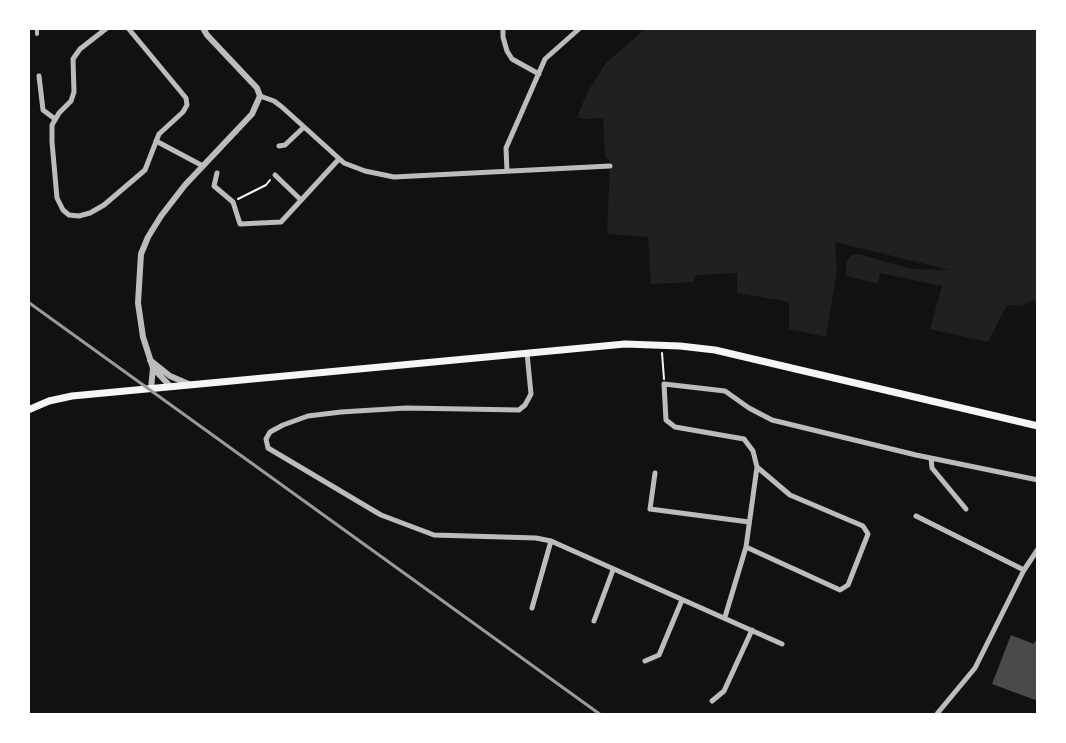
<!DOCTYPE html>
<style>
body{margin:0}
#map{position:relative;width:1066px;height:743px;overflow:hidden;background:#111;font-family:"Times New Roman",serif}
canvas{display:block}
.frame{position:absolute;inset:0;border:30px solid #fff;pointer-events:none}
</style>
<div id="map">
<canvas width="1066" height="743"></canvas>
<div class="frame"></div>
</div>
<script>
const ctx = document.querySelector('canvas').getContext('2d');
ctx.lineJoin = 'round';
function fill(path, color) { ctx.fillStyle = color; ctx.fill(path, 'evenodd'); }
const toPath = rows => new Path2D(rows.map(r => 'M' + r).join(''));
function stroke(path, color, width, dash) { ctx.strokeStyle = color; ctx.lineWidth = width; ctx.lineCap = dash ? 'butt' : 'round'; ctx.setLineDash(dash || []); ctx.stroke(path); }
const green = toPath([
 [646,28,1038,28,1038,304,1033,300,1021,306,1007,305,988,342,930,329,942,286,880,273,878,284,846,276,846,262,852,255,858,254,912,269,950,270,835,242,837,270,826,337,789,329,789,302,737,293,737,273,696,275,694,282,651,284,648,237,607,234,610,161,605,156,603,118,583,119,577,117,588,91,606,63]
]);
const building = toPath([
 [1011,635,1034,644,1035,641,1038,642,1038,701,992,684]
]);
const path = toPath([
 [238,199,266,185,270,180],
 [662,353,664,379]
]);
const pedestrian = toPath([
 [37,34,37,28]
]);
const minor = toPath([
 [107,28,80,49,73,59,74,92,71,101,59,113,52,125,52,142,57,198,63,210,69,215,79,216,90,213,104,205,145,170,159,134,183,112,187,105,186,98,128,28],
 [503,28,503,37,507,51,512,59,539,74],
 [39,76,43,110,55,119],
 [260,96,274,101,282,107,344,163,365,171,394,177,610,166],
 [156,141,203,166],
 [279,146,285,145,304,127],
 [507,171,506,148,545,59,580,28],
 [217,173,214,186,233,202,240,224,281,222,339,159],
 [275,175,301,200],
 [527,353,531,394,525,405,519,410,406,408,341,412,308,416,283,425,270,432,266,439,268,448,381,515,434,535,536,538,551,541,782,644],
 [931,458,932,468,966,509],
 [655,473,650,509,749,522],
 [916,516,1024,570],
 [746,547,840,590,848,585,868,534,863,526,790,495,757,467],
 [532,608,551,541],
 [725,617,746,547,757,467,753,451,744,439,675,427,666,420,664,384,725,391,749,408,772,420,916,455,1038,480],
 [594,621,613,570],
 [645,661,659,655,682,600],
 [712,701,724,691,752,630],
 [936,715,975,668,1024,570,1038,549]
]);
const tertiary = toPath([
 [150,360,170,376,191,385],
 [153,368,171,387],
 [151,389,153,368,143,337,138,303,141,254,148,237,161,216,185,185,252,114,260,96,257,88,207,35,203,28]
]);
const secondary = toPath([
 [28,410,49,401,72,396,625,344,680,346,715,350,1038,426]
]);
const rail = toPath([
 [28,302,601,715]
]);
fill(green, '#202020');
fill(building, '#4a4a4a');
stroke(path, '#f5f5f5', 2);
stroke(pedestrian, '#bcbcbc', 4);
stroke(minor, '#bcbcbc', 5);
stroke(tertiary, '#bcbcbc', 6);
stroke(secondary, '#f5f5f5', 7);
stroke(rail, '#9a9a9a', 3);
</script>
